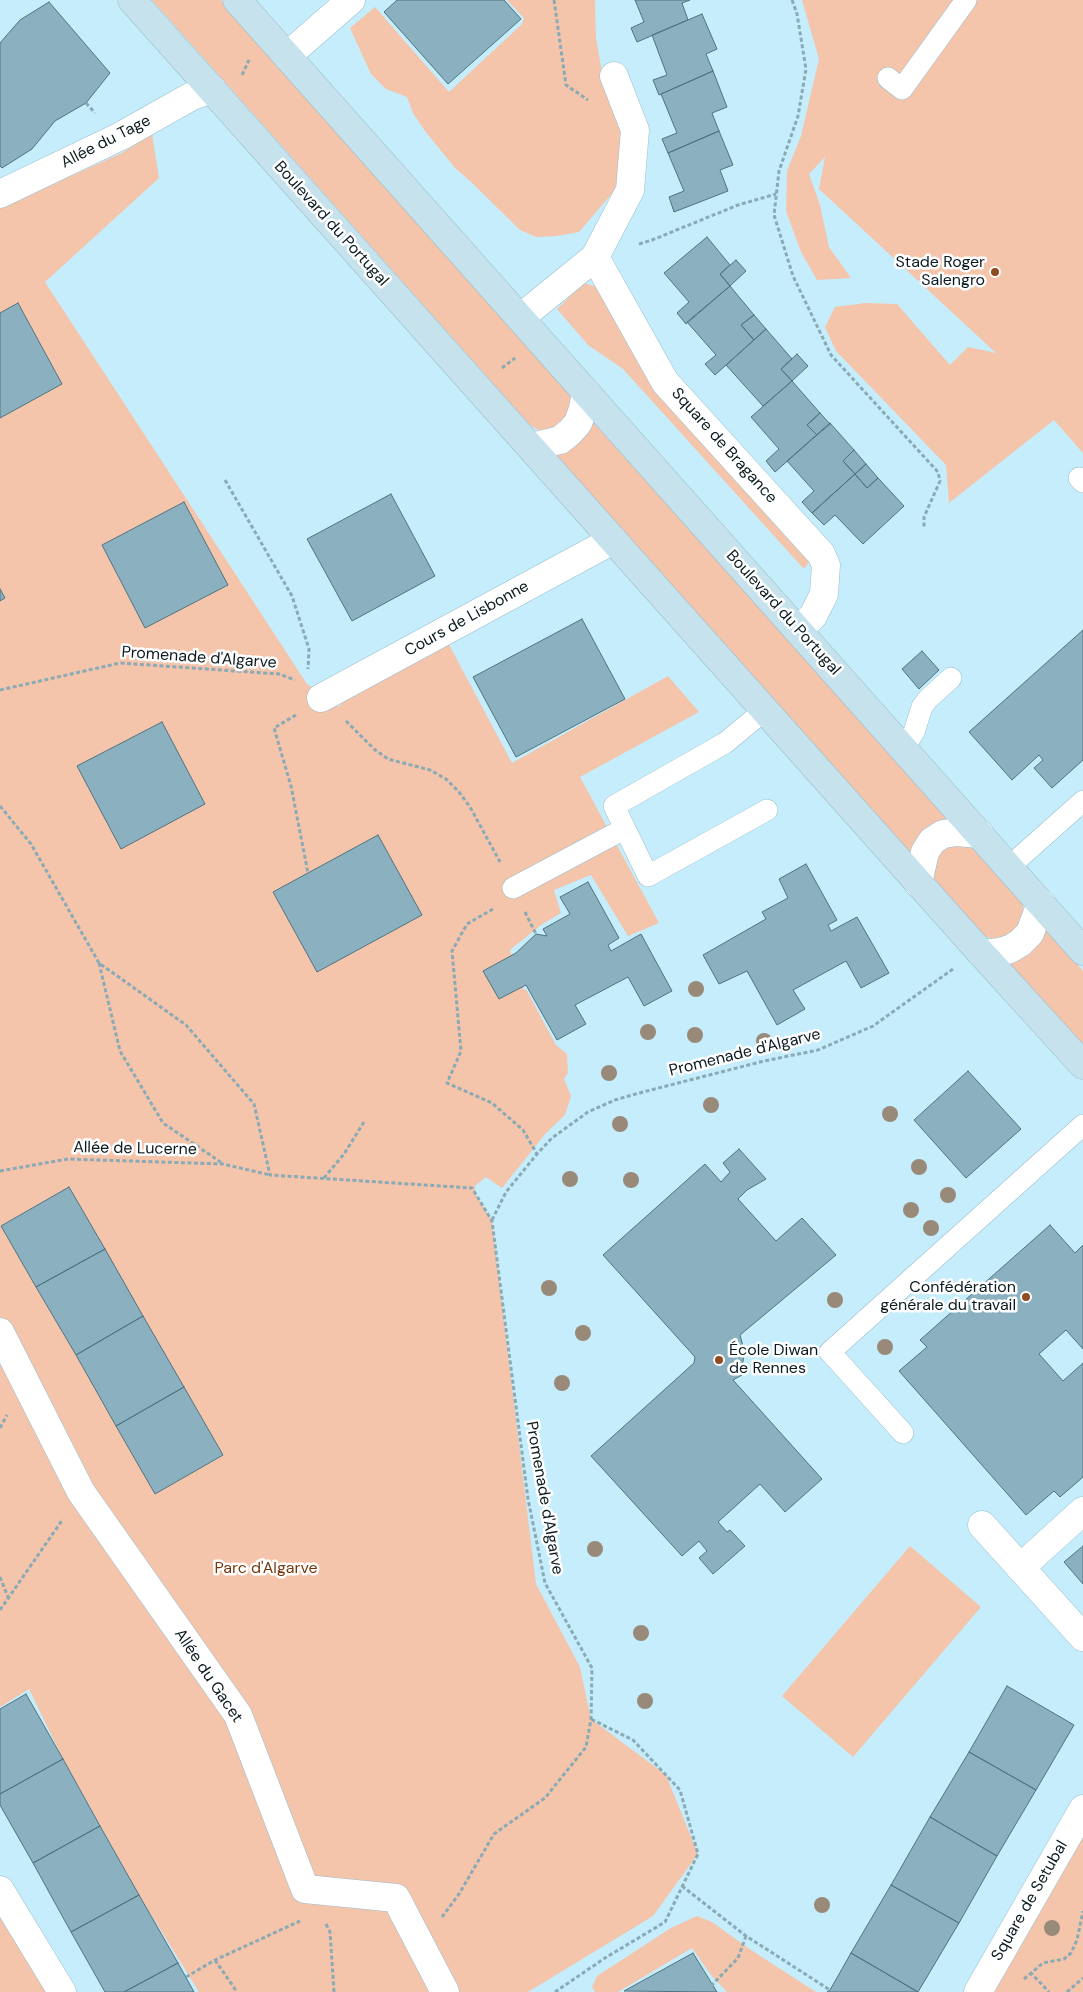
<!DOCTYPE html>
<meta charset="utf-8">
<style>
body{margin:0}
canvas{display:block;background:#c5edfc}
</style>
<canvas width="1083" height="1992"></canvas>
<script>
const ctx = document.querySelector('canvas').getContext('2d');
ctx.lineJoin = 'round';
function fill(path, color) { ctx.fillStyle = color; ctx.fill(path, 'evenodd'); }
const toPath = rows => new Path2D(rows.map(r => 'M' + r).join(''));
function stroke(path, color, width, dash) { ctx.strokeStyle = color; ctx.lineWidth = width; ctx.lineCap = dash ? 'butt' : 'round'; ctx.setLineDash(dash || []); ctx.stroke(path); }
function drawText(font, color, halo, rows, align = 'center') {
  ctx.font = font + ' "DM Sans",sans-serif'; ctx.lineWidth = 5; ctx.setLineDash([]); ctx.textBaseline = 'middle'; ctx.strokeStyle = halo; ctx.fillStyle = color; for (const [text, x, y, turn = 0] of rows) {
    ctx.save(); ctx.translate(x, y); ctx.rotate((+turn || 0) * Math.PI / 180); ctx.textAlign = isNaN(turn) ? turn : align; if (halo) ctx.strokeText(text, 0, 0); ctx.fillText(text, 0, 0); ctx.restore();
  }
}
const green = toPath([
 [152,0,221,0,570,395,574,408,560,428,540,431,530,425],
 [507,0,595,0,596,38,601,67,623,134,621,183,579,232,557,236,536,237,520,230,470,181,455,168,425,131,413,113,407,97,386,89,371,74,350,28,375,7,449,92,522,24,524,18],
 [802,0,1083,0,1083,453,1054,420,949,503,946,465,836,351,825,327,835,307,866,303,897,304,950,365,968,347,996,353,819,189,825,157,809,174,820,205,829,247,851,278,817,280,801,252,786,211,787,171,801,136,819,59],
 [152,134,159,178,45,282,307,684,340,707,341,699,446,639,512,763,668,676,699,712,580,777,659,923,628,936,591,875,554,890,561,913,541,925,510,950,524,990,526,989,556,1045,567,1054,568,1073,564,1079,571,1096,565,1115,546,1133,502,1188,486,1177,475,1186,475,1193,492,1221,536,1584,580,1667,591,1719,666,1775,698,1854,653,1916,528,1992,199,1992,139,1895,63,1759,29,1689,0,1707,0,208,122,153],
 [584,283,601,288,744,489,809,562,804,569,623,369,588,345,557,309],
 [592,421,947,818,947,822,912,852,909,851,558,458,556,453],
 [955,841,974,848,1022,903,1025,915,1010,938,992,939,983,935,937,884,932,876,934,855],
 [1043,930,1046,930,1050,933,1083,971,1083,1049,1012,970,1009,963],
 [910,1546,981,1607,853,1757,782,1696],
 [1083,1828,1083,1992,993,1992],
 [0,1912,49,1992,0,1992],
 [697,1916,712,1922,751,1950,816,1992,727,1992,711,1975,692,1948,618,1992,595,1992,592,1987,597,1976,671,1928]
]);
const building = toPath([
 [397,0,504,0,521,19,448,84,384,12,397,0],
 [635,0,690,0,682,3,688,20,637,42,631,28,644,22,635,0],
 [49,2,110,73,86,103,55,121,32,149,2,168,0,166,0,43,20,20,49,2],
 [702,14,717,49,706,54,713,71,659,95,653,80,667,75,652,35,702,14],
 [713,71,727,107,712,113,719,131,668,153,662,139,677,133,661,94,713,71],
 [719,131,733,165,720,170,728,191,674,212,669,197,684,191,668,153,719,131],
 [707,237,730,265,720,274,730,286,686,324,677,313,689,302,664,273,707,237],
 [736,260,746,271,730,286,720,274,736,260],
 [730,286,754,315,741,325,754,340,715,375,705,364,716,355,687,322,730,286],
 [18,303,62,384,0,418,0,313,18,303],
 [754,315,766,329,754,340,741,325,754,315],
 [766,329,792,359,781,369,792,381,763,406,726,365,766,329],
 [797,354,808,366,792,381,781,369,797,354],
 [792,381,820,413,807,425,817,435,775,472,766,461,779,449,751,417,792,381],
 [820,413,830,424,817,435,807,425,820,413],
 [830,423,854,450,843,461,855,474,812,513,802,502,814,491,787,461,830,423],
 [854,450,866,464,855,474,843,461,854,450],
 [866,464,878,478,867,488,855,474,866,464],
 [855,474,867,488,878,478,904,506,863,544,835,515,824,525,812,513,855,474],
 [391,494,435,576,352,621,307,539,391,494],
 [184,502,228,585,145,628,102,545,184,502],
 [0,589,5,598,0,601,0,589],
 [582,619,625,699,516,757,473,677,582,619],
 [1083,630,1083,760,1052,788,1034,768,1043,760,1039,755,1012,780,969,732,1083,630],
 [922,651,939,670,919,689,902,669,922,651],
 [162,722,205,804,121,849,77,766,162,722],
 [378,835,422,915,317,972,273,892,378,835],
 [806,864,837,920,828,925,831,931,857,917,889,973,861,988,846,961,793,990,805,1009,777,1025,747,971,719,984,703,955,766,919,762,912,788,898,779,879,806,864],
 [588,882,619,938,608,945,611,951,641,934,672,991,644,1006,628,977,575,1005,586,1024,557,1040,526,985,499,999,483,971,516,953,536,934,547,936,543,929,570,914,560,897,588,882],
 [968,1071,1021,1129,966,1178,914,1120,968,1071],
 [739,1149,766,1179,747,1190,738,1199,776,1241,802,1218,836,1255,740,1335,744,1350,742,1375,733,1380,822,1479,785,1512,760,1484,718,1522,727,1532,730,1530,745,1546,713,1574,699,1558,707,1551,699,1541,682,1556,591,1456,694,1363,695,1357,603,1255,705,1164,721,1182,730,1172,723,1163,739,1149],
 [69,1187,105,1249,36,1287,1,1226,69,1187],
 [1050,1225,1075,1253,1083,1245,1083,1349,1066,1330,1039,1354,1063,1381,1083,1363,1083,1477,1060,1497,1054,1491,1026,1515,899,1371,927,1347,920,1340,1050,1225],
 [105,1249,143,1316,76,1355,36,1287,105,1249],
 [143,1316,184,1387,116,1426,76,1355,143,1316],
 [184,1387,223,1455,155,1494,116,1426,184,1387],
 [1083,1546,1083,1584,1064,1562,1083,1546],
 [1007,1686,1074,1725,1036,1790,969,1752,1007,1686],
 [26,1694,63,1759,0,1794,0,1709,26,1694],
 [969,1752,1036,1790,997,1856,930,1817,969,1752],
 [63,1759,100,1826,33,1863,0,1805,0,1794,63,1759],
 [930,1817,997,1856,959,1923,891,1885,930,1817],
 [100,1826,139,1895,71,1932,33,1863,100,1826],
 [891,1885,959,1923,918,1992,851,1953,891,1885],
 [139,1895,178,1963,124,1992,105,1992,71,1932,139,1895],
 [693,1953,717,1992,624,1991,693,1953],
 [851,1953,918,1992,827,1992,830,1990,851,1953],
 [178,1963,194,1992,124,1992,178,1963]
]);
const path = toPath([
 [554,0,566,85,588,100],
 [792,0,797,14,806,69,798,116,779,171,774,215,793,276,831,355,938,472,940,481,924,517,924,527],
 [242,75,249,60],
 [86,103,95,113],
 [639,244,652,240,738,205,776,194],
 [502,368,515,358],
 [225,480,292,596,309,649,308,669],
 [0,690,120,663,279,674,295,680],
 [296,715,274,728,291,786,308,873],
 [346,721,374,749,388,759,430,770,446,779,459,792,470,807,500,862],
 [0,806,31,844,99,963,186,1025,254,1104,270,1175,472,1188,492,1221,528,1499,545,1583,592,1668,591,1719,586,1747,545,1798,494,1834,459,1894,442,1917],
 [493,909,467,924,452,951,461,1051,447,1083,492,1103,523,1130,537,1154],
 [525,912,536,934],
 [99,963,120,1051,163,1123,222,1163],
 [0,1171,68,1159,223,1164,270,1175],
 [324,1178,344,1154,364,1122],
 [492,1220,506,1192,537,1154,552,1138,588,1112,615,1100,639,1093,764,1061,818,1050,873,1026,953,969],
 [0,1428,7,1415],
 [0,1577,8,1597],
 [0,1610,63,1519],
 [682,1886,746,1936,830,1990],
 [326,1924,330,1932,334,1992],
 [215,1960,237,1992],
 [1030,1972,1049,1992],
 [186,1977,215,1960,300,1921],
 [1024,1979,1043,1963,1064,1959,1071,1953,1077,1940,1083,1911],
 [711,1986,738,1958,746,1936],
 [555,1992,605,1958,665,1922,698,1854,680,1790,633,1740,591,1719],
 [1067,1992,1083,1978]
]);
const lane = toPath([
 [888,78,902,89,966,0],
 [1079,478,1083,482],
 [765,710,725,743,614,806,648,876,767,810],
 [904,748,914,732,922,707,928,699,951,678],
 [1009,867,1083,801],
 [513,888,624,829],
 [903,1433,830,1352,1083,1125]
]);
const street = toPath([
 [287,56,351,0],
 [0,194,121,136,192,96,212,89],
 [595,257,665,382,821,554,826,565,824,594,813,616,798,630],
 [520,318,595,257,630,190,635,130,614,76],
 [531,447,560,440,570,432,578,423,583,409,586,392],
 [321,698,613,540],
 [918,883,925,852,932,841,943,834,957,832,980,834],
 [982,954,1000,952,1010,949,1020,943,1030,933,1041,903],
 [0,1332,81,1492,238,1715,305,1889,396,1898,445,1992],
 [982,1525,1083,1637],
 [1020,1568,1083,1511],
 [0,1890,62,1992],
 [978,1992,1083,1809]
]);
const secondary = toPath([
 [132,0,982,954,1083,1065],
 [237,0,1083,951]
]);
const trees = [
 [696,989],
 [648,1032],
 [695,1035],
 [764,1041],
 [609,1073],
 [711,1105],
 [890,1114],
 [620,1124],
 [919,1167],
 [570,1179],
 [631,1180],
 [948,1195],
 [911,1210],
 [931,1228],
 [549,1288],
 [835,1300],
 [583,1333],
 [885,1347],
 [562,1383],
 [595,1549],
 [641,1633],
 [645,1701],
 [822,1905],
 [1052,1928]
];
const markers = [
 [995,272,5,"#904c20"],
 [1026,1297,5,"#904c20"],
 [719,1360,5,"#904c20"]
];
const streetNames = [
 ["Allée du Tage",106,142,-27],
 ["Boulevard du Portugal",331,224,48],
 ["Square de Bragance",724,446,48],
 ["Boulevard du Portugal",783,613,48],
 ["Cours de Lisbonne",467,619,-29],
 ["Promenade d'Algarve",199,658,4],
 ["Promenade d'Algarve",745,1053,-14],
 ["Allée de Lucerne",135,1149,1],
 ["Promenade d'Algarve",544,1498,80],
 ["Allée du Gacet",208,1676,56],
 ["Square de Setubal",1030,1901,-60]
];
const poiNames = [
 ["Stade Roger",985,263],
 ["Salengro",985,281],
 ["Confédération",1016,1288],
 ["générale du travail",1016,1306],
 ["École Diwan",729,1351,"left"],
 ["de Rennes",729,1369,"left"]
];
const parkNames = [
 ["Parc d'Algarve",266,1569]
];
fill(green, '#f4c5ab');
fill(building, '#8bb1c0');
stroke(building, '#4e7380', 1);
stroke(lane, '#98becd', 22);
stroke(street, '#98becd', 29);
stroke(secondary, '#98becd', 29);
stroke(path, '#8aaab5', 3, [4, 2.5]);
stroke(lane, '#fff', 21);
stroke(street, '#fff', 28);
stroke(secondary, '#c6e2ec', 28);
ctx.fillStyle = '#998979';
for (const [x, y] of trees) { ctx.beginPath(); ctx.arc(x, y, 8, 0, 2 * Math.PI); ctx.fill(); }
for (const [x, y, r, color] of markers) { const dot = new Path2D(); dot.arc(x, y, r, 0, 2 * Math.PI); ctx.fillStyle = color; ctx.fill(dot); stroke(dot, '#fff', 2); }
drawText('16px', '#0b1a1f', '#fff', streetNames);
drawText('16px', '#0b1a1f', '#fff', poiNames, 'right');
drawText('16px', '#75380e', '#fff', parkNames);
</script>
